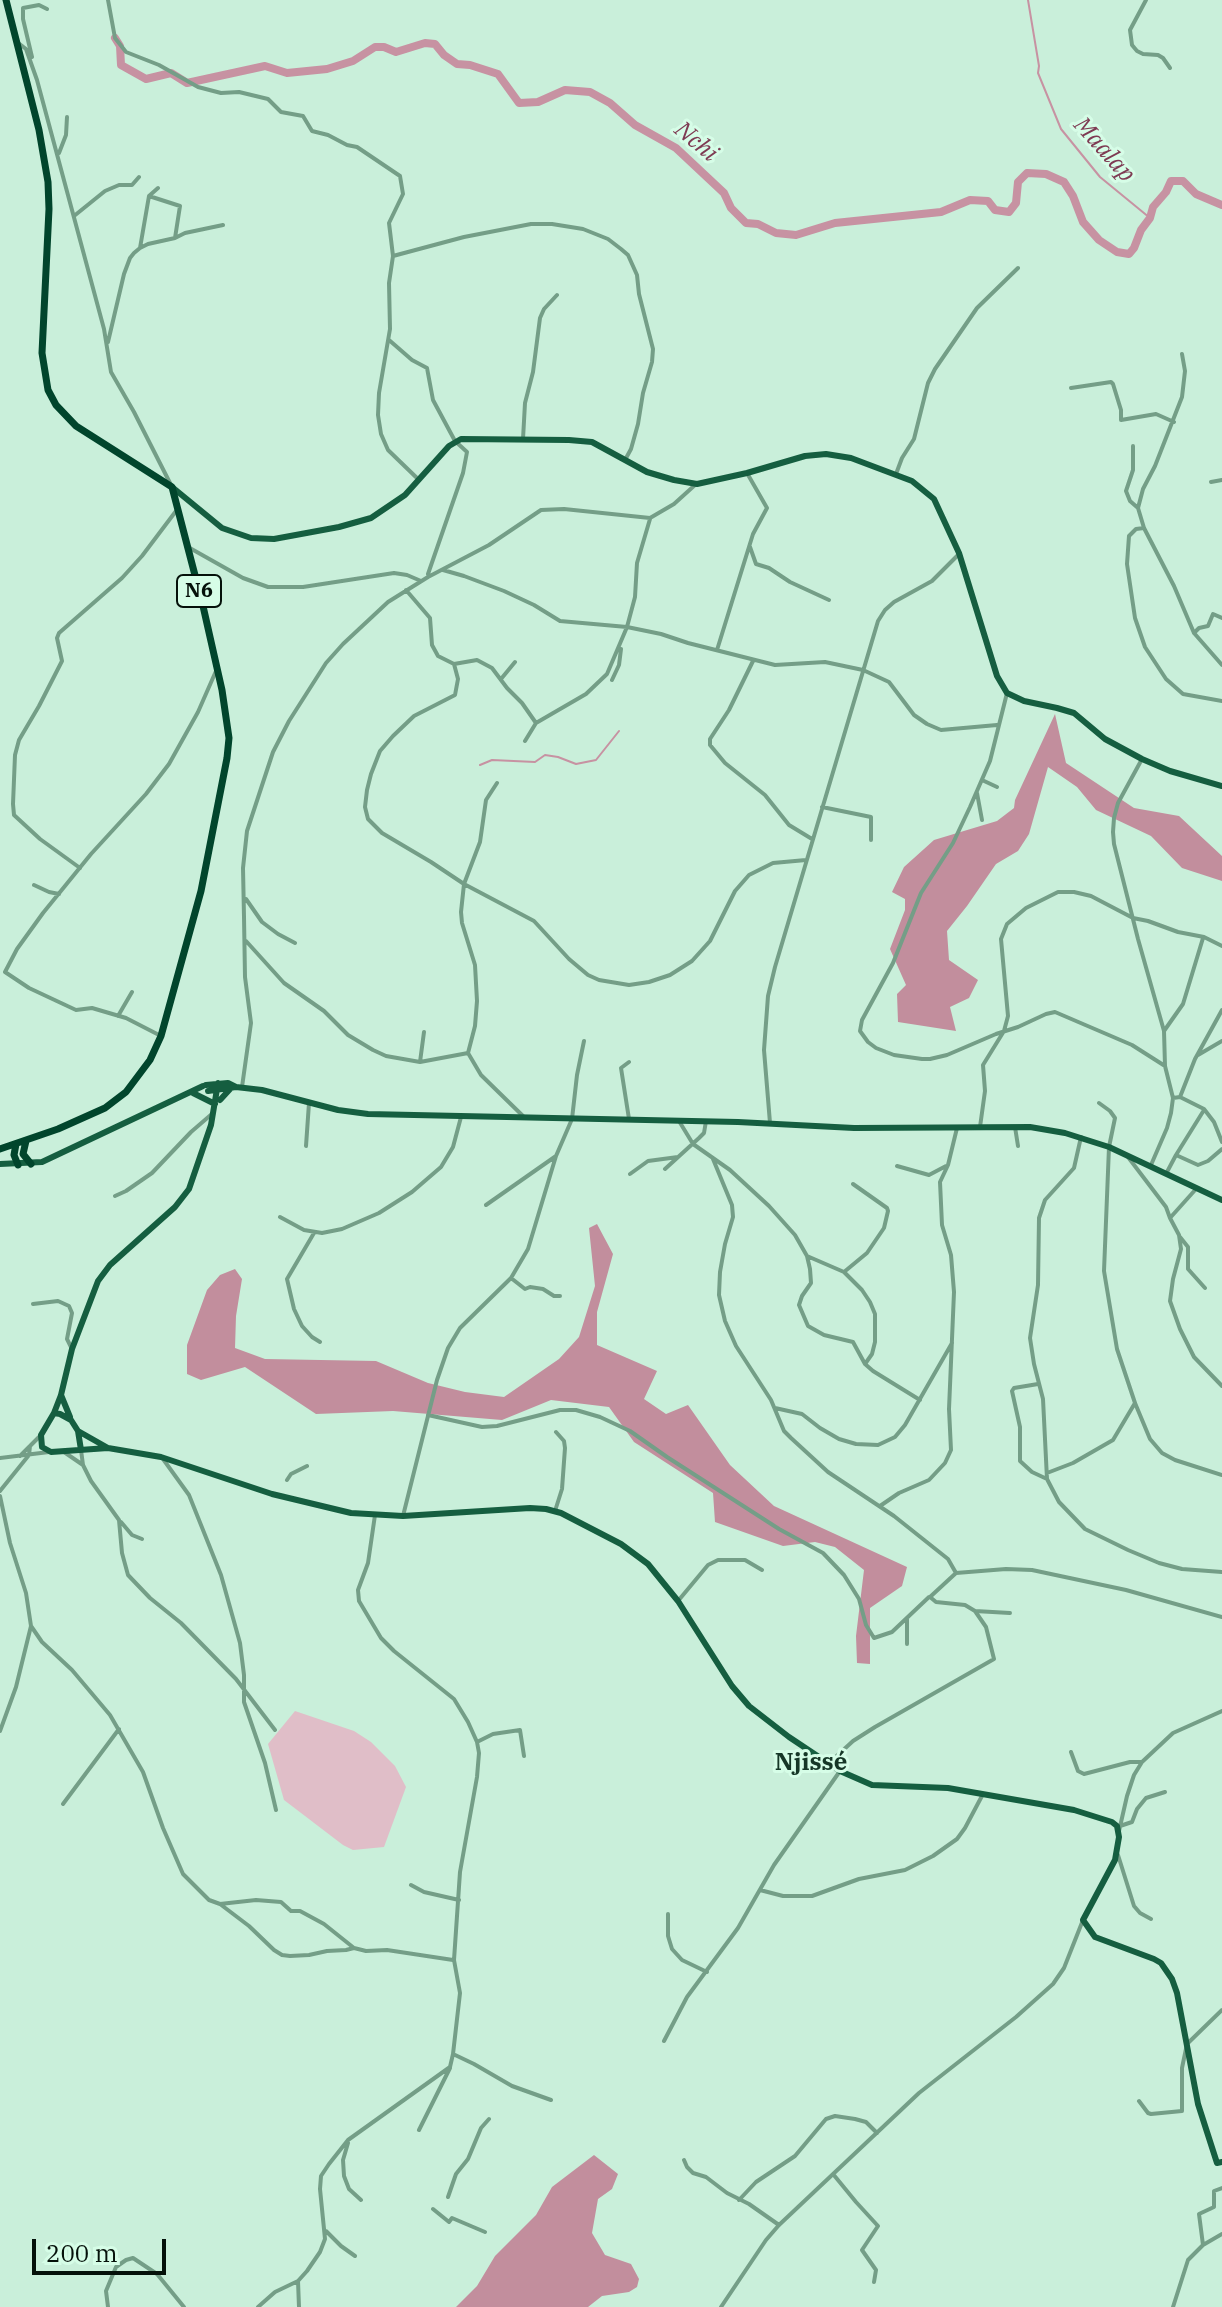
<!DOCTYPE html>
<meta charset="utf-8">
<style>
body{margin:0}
#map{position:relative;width:1222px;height:2307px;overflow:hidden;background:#c9efda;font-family:"IBM Plex Serif",serif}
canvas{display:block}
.scale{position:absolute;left:32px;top:2239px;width:134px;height:36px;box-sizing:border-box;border:4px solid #05110a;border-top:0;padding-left:10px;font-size:24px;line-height:28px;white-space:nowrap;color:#05110a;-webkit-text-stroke:6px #d6fde7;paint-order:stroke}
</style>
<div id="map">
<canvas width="1222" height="2307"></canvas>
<div class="scale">200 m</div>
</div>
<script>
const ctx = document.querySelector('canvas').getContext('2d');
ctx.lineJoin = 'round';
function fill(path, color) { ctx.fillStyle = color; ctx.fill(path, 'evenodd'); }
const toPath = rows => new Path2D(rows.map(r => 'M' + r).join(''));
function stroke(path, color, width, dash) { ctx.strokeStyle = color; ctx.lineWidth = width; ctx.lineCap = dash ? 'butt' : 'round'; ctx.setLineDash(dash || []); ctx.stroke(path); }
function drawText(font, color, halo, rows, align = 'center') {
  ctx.font = font + ' "IBM Plex Serif",serif'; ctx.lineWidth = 6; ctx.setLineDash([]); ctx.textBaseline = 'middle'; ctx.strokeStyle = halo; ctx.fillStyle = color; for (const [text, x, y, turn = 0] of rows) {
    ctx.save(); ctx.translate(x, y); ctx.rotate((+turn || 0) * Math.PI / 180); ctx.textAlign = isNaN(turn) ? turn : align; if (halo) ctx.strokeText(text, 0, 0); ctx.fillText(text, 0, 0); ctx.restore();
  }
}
const green = toPath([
 [295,1711,354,1731,371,1742,395,1766,406,1787,384,1847,353,1850,343,1845,284,1800,268,1744]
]);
const forest = toPath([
 [1055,714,1066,763,1134,808,1179,816,1222,856,1222,881,1182,868,1151,836,1096,810,1077,787,1048,767,1029,834,1018,851,996,864,967,906,947,931,949,960,978,980,969,998,950,1007,956,1031,898,1022,897,994,906,985,890,949,905,910,905,899,892,892,904,867,934,840,997,821,1014,808,1015,800],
 [597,1224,613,1254,597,1312,597,1345,657,1371,644,1399,666,1414,688,1405,730,1465,774,1506,907,1567,902,1586,870,1608,870,1664,857,1663,856,1636,864,1570,835,1547,815,1542,783,1546,715,1522,713,1493,634,1442,609,1407,551,1400,502,1420,393,1411,316,1414,245,1367,201,1380,187,1374,187,1345,207,1290,220,1275,235,1269,242,1279,236,1316,235,1348,265,1359,376,1361,428,1383,465,1392,504,1397,559,1359,579,1337,595,1286,589,1228],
 [594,2155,618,2174,612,2189,598,2199,592,2233,605,2255,631,2264,639,2279,637,2287,629,2292,602,2296,588,2307,456,2307,477,2286,495,2256,536,2215,552,2187]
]);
const stream = toPath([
 [1028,0,1039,66,1038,73,1061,129,1100,177,1150,218],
 [480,765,492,760,535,762,545,755,558,757,576,764,596,760,619,731]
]);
const river = toPath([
 [115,38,120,46,121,65,146,79,171,73,187,83,265,66,287,73,327,69,353,61,375,47,384,47,396,52,425,43,435,44,444,55,457,64,470,65,498,74,519,103,538,102,565,90,590,92,610,103,635,125,676,148,724,193,731,208,746,223,758,224,776,233,796,235,835,223,941,212,970,200,988,201,995,210,1009,212,1016,203,1018,182,1027,173,1046,174,1064,182,1073,196,1083,222,1099,240,1117,252,1129,254,1134,248,1141,230,1150,218,1153,207,1166,192,1171,181,1183,181,1196,194,1222,205]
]);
const minor = toPath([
 [108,0,115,38,126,52,159,65,198,87,221,93,239,92,268,99,281,112,303,116,312,131,328,135,347,145,357,147,400,176,403,194,389,223,393,256,389,283,390,329,379,393,378,415,381,434,388,450,419,480],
 [1146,0,1130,30,1132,45,1137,51,1143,54,1158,55,1163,58,1170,68],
 [17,42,26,49,37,80,104,329,111,372,134,412,171,485],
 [32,57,23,19,23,8,39,5,47,9],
 [59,153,66,135,67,117],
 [149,196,180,206,175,238],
 [74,216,105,191,119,185,132,185,139,177],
 [140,248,149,196,158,188],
 [393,256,464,237,531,224,552,224,583,229,608,239,621,249,628,255,637,275,639,294,653,349,652,362,643,393,638,424,631,449,625,460],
 [389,340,412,360,427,368,433,400,455,441,467,452,463,473,428,574],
 [108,342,124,274,130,258,134,253,140,248,148,244,175,238,185,233,223,225],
 [1182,354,1185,371,1182,397,1155,466,1143,489,1138,508,1144,528,1174,586,1194,633,1222,665],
 [1071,388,1111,382,1113,384,1121,410,1121,420,1156,414,1174,422],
 [523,439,525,403,533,372,540,318,544,309,557,295],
 [1133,446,1133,470,1126,491,1130,501,1138,508],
 [896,474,902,458,914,439,928,383,935,369,977,308,1018,268],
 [1211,482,1222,480],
 [1144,528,1136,529,1129,536,1127,564,1135,618,1145,647,1166,679,1183,694,1222,701],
 [188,547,243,578,268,587,303,587,394,573,407,575,421,581],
 [750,547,756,564,769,568,790,582,829,600],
 [443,570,464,576,504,591,534,605,560,621,627,627,661,634,688,643,775,665,825,662,863,670,889,682,914,715,927,724,941,730,997,725],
 [406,590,430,618,432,645,438,656,454,664,477,660,492,668,507,688,522,703,536,723],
 [1194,633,1199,628,1208,626,1213,614,1222,618],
 [717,650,753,534,767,508,747,473],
 [753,661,729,710,710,739,710,745,725,763,765,795,789,825,812,839],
 [454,664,458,679,455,695,414,716,393,736,380,751,371,774,367,790,365,807,368,819,382,833,431,862,464,884,534,921,569,959,588,975,599,980,629,985,649,982,670,975,692,961,710,941,735,891,749,875,773,863,806,860],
 [501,679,515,662],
 [612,680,619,665,621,649],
 [1007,693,990,761,970,807,953,843,921,893,893,963,862,1020,860,1031,868,1042,876,1048,894,1055,922,1059,930,1059,947,1055,996,1034,1018,1027,1046,1014,1055,1012,1132,1045,1165,1066],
 [525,741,536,723,586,694,607,674,627,627,635,597,637,563,650,519],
 [1142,759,1118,803,1114,818,1113,832,1114,844,1138,939,1164,1031,1165,1066,1173,1098,1171,1113,1167,1128,1151,1165],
 [982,780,997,787],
 [497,783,486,800,480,842,464,884,461,912,462,923,475,965,477,1001,475,1026,468,1053,481,1075,524,1117],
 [977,793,982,820],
 [822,807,871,817,871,840],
 [80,868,40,839,14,815,13,804,15,755,19,740,39,706,62,661,57,638,59,633,122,578,142,556,176,511],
 [34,885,49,892,59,894],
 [246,899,262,922,278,934,295,943],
 [246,941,284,983,324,1011,348,1035,373,1050,386,1056,420,1062,468,1053],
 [118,1016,132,992],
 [1164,1031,1183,1004,1203,938],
 [161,1036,126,1018,92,1008,76,1010,29,988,5,972,17,949,43,913,91,854,146,794,169,764,198,712,216,671],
 [1198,1055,1222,1041],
 [420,1062,424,1032],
 [242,1087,251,1023,245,977,244,917,243,868,247,831,273,752,289,721,326,663,343,644,388,602,428,577,489,545,541,510,564,509,650,518,674,504,695,485],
 [1180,1097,1195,1059,1222,1010],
 [1173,1098,1180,1097,1204,1109,1214,1122,1222,1142],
 [1099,1103,1110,1111,1115,1118,1109,1147,1104,1271,1117,1349,1135,1403,1150,1439,1162,1453,1175,1460,1222,1475],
 [629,1119,621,1068,629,1062],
 [679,1121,693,1144,730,1170,769,1206,795,1235,807,1256,810,1269,811,1283,802,1296,799,1305,808,1326,824,1335,853,1342,865,1364,873,1371,920,1400],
 [770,1123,764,1050,768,996,775,967,878,621,885,610,894,602,932,581,959,554],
 [980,1127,985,1091,983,1065,1004,1031,1008,1016,1001,939,1007,924,1026,908,1058,892,1074,892,1091,896,1133,918,1148,921,1178,932,1204,937,1222,946],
 [1015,1127,1018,1146],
 [1081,1137,1074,1168,1045,1200,1039,1218,1038,1285,1030,1338,1034,1364,1043,1399,1047,1479,1059,1502,1085,1529,1128,1550,1159,1563,1182,1569,1222,1572],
 [306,1146,309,1103],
 [1176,1155,1204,1110],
 [1128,1157,1166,1207,1170,1218],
 [713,1159,732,1205,733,1217,725,1244,720,1272,719,1295,725,1321,736,1346,771,1400,784,1431,791,1438,828,1472,894,1516,948,1559,956,1573,930,1597,936,1602,965,1605,975,1611,986,1627,994,1659,875,1727,853,1741,828,1764],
 [897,1166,929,1175,946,1166],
 [665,1169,699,1138,704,1133,706,1121],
 [1167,1172,1176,1155,1198,1165,1208,1161,1222,1149],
 [630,1174,648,1161,678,1157],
 [1196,1189,1170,1218,1179,1235,1181,1249,1173,1279,1170,1301,1180,1329,1194,1357,1222,1386],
 [115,1196,126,1191,152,1173,191,1132,213,1113],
 [486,1205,556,1156],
 [280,1217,304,1230,322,1233,342,1229,379,1213,412,1192,441,1167,453,1147,461,1117],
 [314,1233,287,1279,294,1309,302,1326,312,1337,320,1342],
 [1180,1237,1188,1247,1188,1269,1205,1288],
 [807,1256,844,1272,862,1290,870,1302,875,1314,875,1342,872,1354,865,1364],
 [844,1272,867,1253,884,1228,888,1211,887,1208,853,1184],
 [511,1278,525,1289,530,1287,543,1289,554,1296,560,1296],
 [33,1304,58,1301,69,1306,72,1313,67,1339,72,1349],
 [1038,1384,1014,1388,1012,1391,1020,1427,1020,1461,1032,1472,1047,1479],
 [775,1408,802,1414,820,1428,839,1439,856,1444,878,1445,895,1437,905,1425,952,1343],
 [428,1415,482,1427,497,1426,560,1410,576,1410,600,1417,630,1431,667,1457,779,1529,823,1553,844,1575,859,1599,866,1625,874,1638,892,1632,929,1597],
 [81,1450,83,1465,91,1481,119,1520,122,1553,128,1575,150,1598,181,1623,236,1679,275,1730],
 [64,1452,83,1465],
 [20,1456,39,1437],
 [0,1458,49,1452],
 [163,1459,189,1495,221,1575,240,1643,244,1675,244,1702,265,1763,276,1810],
 [1047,1473,1073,1463,1113,1440,1135,1403],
 [287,1480,291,1474,307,1466],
 [0,1491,29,1455,30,1446],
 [0,1496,10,1543,26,1593,31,1626,16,1687,0,1731],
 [880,1506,899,1493,929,1480,945,1463,951,1450,949,1409,954,1292,951,1255,942,1225,940,1182,948,1165,957,1128],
 [555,1511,562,1489,565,1448,564,1441,556,1432],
 [403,1516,437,1380,448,1348,460,1328,511,1278,528,1249,556,1156,572,1119,577,1075,584,1041],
 [121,1522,132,1535,142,1539],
 [956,1573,1006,1569,1032,1570,1126,1590,1222,1617],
 [678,1601,708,1565,718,1560,745,1560,762,1570],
 [975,1611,1010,1613],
 [907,1619,907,1644],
 [31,1626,42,1642,72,1670,110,1715,143,1772,163,1828,183,1874,209,1900,220,1904,249,1926,274,1950,282,1955,290,1956,309,1955,327,1951,346,1950,354,1948,366,1951,387,1950,453,1960],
 [477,1742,493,1734,520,1730,524,1756],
 [1071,1752,1078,1771,1084,1774,1130,1762,1142,1762],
 [63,1804,119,1729],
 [1120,1826,1132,1822,1137,1809,1146,1798,1165,1792],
 [1119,1831,1127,1796,1134,1775,1142,1762,1173,1733,1222,1711],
 [1118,1855,1134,1906,1140,1913,1151,1919],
 [411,1885,424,1892,459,1900],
 [760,1890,783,1896,812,1896,859,1879,905,1870,933,1856,957,1839,965,1828,983,1794],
 [220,1904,256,1900,281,1902,291,1911,300,1911,324,1924,354,1948],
 [668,1914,668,1936,672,1949,682,1960,707,1972],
 [664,2041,687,1997,738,1928,774,1865,840,1771],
 [453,2054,474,2064,512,2086,551,2100],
 [1139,2101,1148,2113,1151,2114,1182,2111,1182,2068,1187,2044,1222,2010],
 [419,2130,450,2068],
 [348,2143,343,2160,344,2176,349,2189,361,2200],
 [684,2160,687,2167,693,2173,706,2177,727,2193,749,2204,779,2225],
 [833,2174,856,2202,878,2226,862,2250,876,2270,874,2282],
 [448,2197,456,2174,468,2159,481,2128,489,2119],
 [739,2200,756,2182,795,2156,826,2119,835,2116,855,2119,866,2122,877,2133],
 [433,2209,449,2222,452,2218,485,2232],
 [326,2231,341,2246,355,2256],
 [1203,2245,1199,2214,1214,2207,1214,2191,1222,2188],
 [298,2281,299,2307],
 [108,2307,106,2291,116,2267,126,2260,133,2258,157,2274,184,2307],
 [258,2307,275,2292,298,2281,307,2271,320,2252,325,2239,320,2189,321,2176,329,2164,348,2140,450,2067,453,2054,460,1993,454,1960,460,1872,477,1777,479,1753,477,1742,468,1722,454,1699,394,1651,381,1638,359,1601,358,1590,368,1563,375,1515],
 [721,2307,766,2240,779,2225,919,2093,1016,2017,1053,1984,1064,1968,1083,1920],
 [1173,2307,1188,2260,1203,2245,1222,2234]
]);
const major = toPath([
 [172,487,222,528,251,538,274,539,339,527,371,518,405,495,449,446,461,439,569,440,592,442,647,472,674,480,697,484,747,473,805,456,826,454,851,458,912,481,934,499,959,553,997,676,1007,693,1024,701,1057,708,1074,713,1105,739,1142,759,1170,771,1222,786],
 [218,1083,211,1125,189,1189,175,1207,110,1265,98,1281,72,1349,61,1395,54,1413,41,1435,42,1447,51,1452,108,1448,161,1457,272,1494,351,1513,403,1516,530,1508,546,1509,561,1513,621,1544,648,1564,678,1601,732,1686,749,1706,789,1737,840,1771,872,1785,948,1788,1074,1810,1112,1822,1117,1826,1119,1837,1115,1860,1083,1920,1095,1937,1154,1959,1161,1963,1172,1979,1177,1993,1198,2104,1217,2163,1222,2162],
 [206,1085,228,1083,236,1087,262,1090,338,1110,368,1114,738,1122,854,1128,1030,1127,1065,1133,1109,1147,1222,1200],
 [208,1091,236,1087],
 [193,1093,215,1104],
 [220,1100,231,1088],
 [0,1164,42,1162,203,1086],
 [61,1395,70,1417],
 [54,1413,60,1414,71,1420,78,1431,81,1450],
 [78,1431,108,1448]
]);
const highway = toPath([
 [26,1141,23,1154,31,1164],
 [16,1144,14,1155,18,1165],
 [0,1149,58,1129,105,1108,126,1092,150,1060,161,1036,201,891,227,758,229,738,222,690,203,606,172,487,76,426,56,405,48,390,42,353,49,209,48,182,39,130,6,0]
]);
const shields = [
 [199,591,44]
];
const shieldNames = [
 ["N6",199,591]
];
const waterNames = [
 ["Nchi",696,142,40],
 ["Maalap",1104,150,48]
];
const neighbourhoodNames = [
 ["Njissé",811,1763]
];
fill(green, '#e0bec8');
fill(forest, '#c28e9d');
stroke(stream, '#c792a2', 2);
stroke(river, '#c792a2', 8);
stroke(minor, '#749e87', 4);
stroke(major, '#155e40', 6);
stroke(highway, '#01452c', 7);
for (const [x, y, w] of shields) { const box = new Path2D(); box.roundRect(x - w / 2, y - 16, w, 32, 6); ctx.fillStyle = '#d6fde7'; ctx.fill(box); stroke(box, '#05110a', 2); }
drawText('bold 20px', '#05110a', null, shieldNames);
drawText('italic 24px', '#7e3b53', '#d6fde7', waterNames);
drawText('bold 24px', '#163727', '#d6fde7', neighbourhoodNames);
</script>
